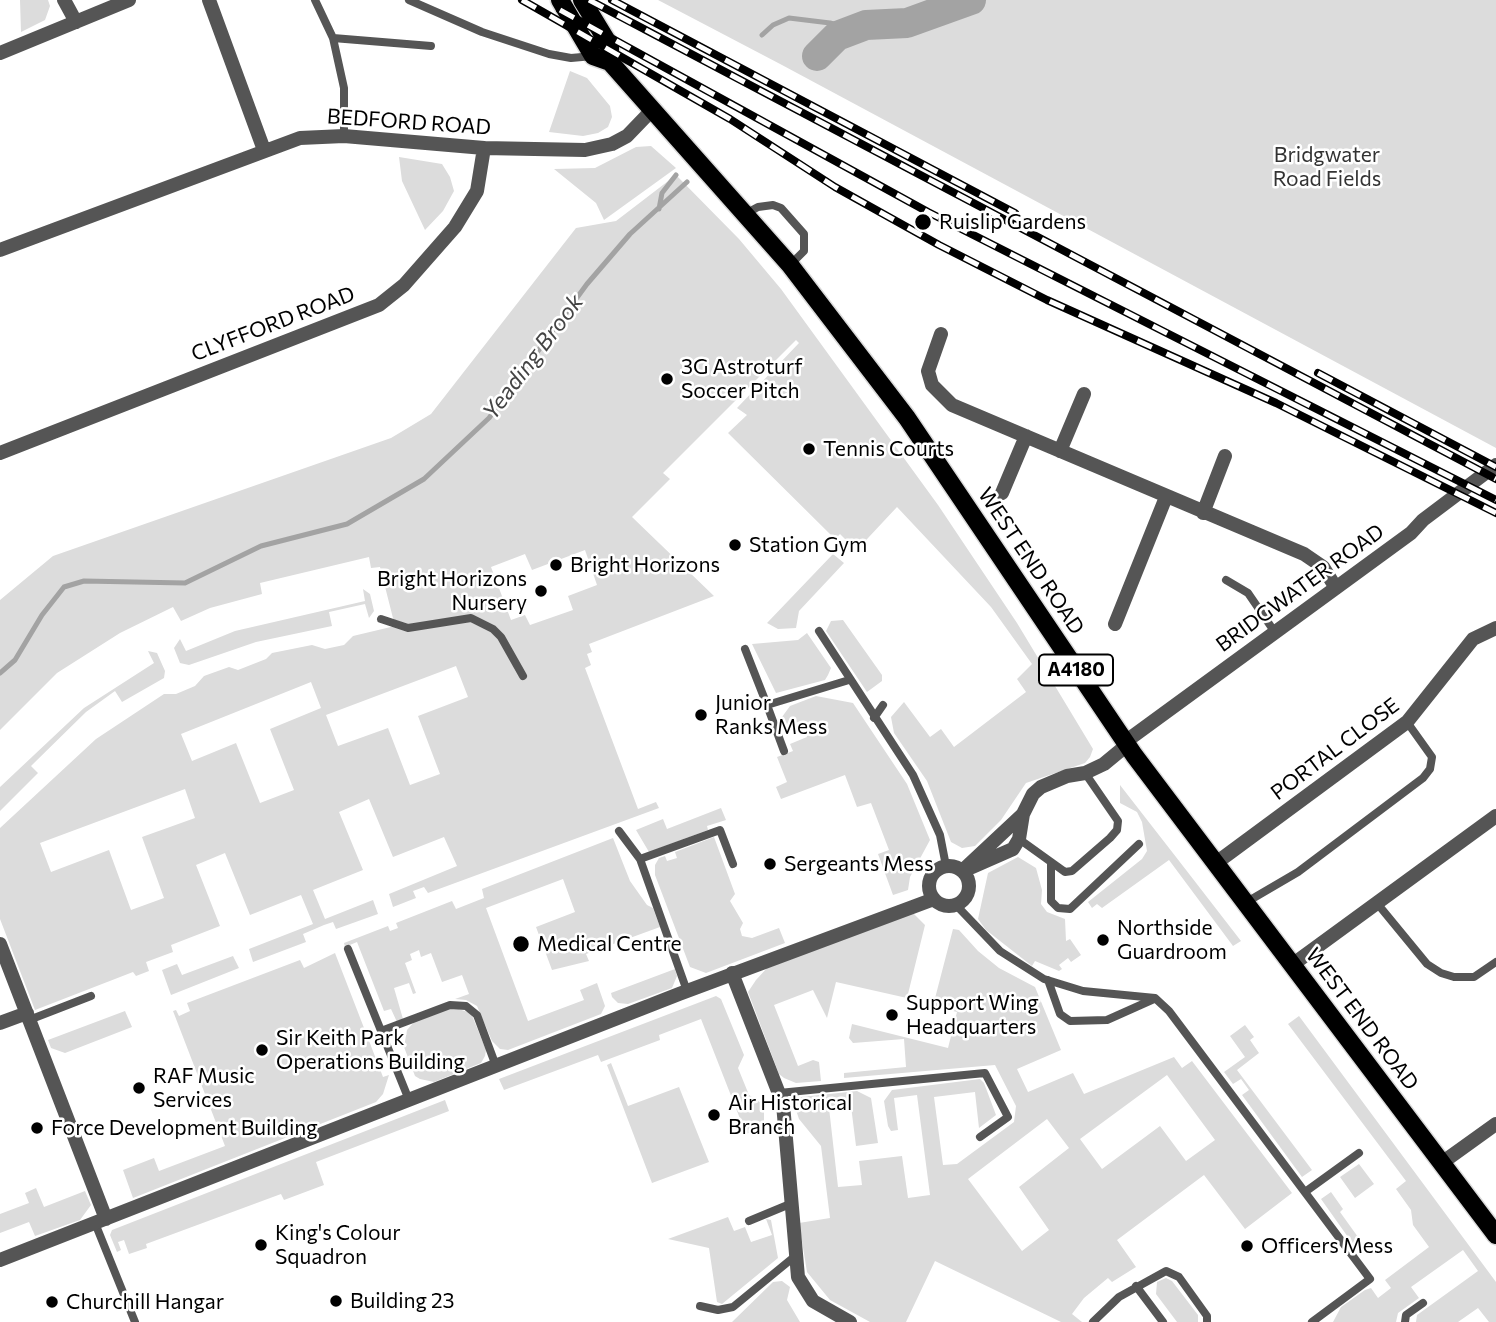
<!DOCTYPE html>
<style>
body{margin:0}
canvas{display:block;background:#fff}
</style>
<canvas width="1496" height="1322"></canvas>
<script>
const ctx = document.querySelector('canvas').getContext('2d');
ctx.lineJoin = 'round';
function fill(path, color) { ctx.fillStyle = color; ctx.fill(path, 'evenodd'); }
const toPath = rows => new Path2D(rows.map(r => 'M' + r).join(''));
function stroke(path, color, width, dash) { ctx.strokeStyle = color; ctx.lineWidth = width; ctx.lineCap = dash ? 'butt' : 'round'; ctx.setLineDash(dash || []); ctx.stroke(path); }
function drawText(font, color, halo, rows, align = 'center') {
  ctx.font = font + ' Commissioner,sans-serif'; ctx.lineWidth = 5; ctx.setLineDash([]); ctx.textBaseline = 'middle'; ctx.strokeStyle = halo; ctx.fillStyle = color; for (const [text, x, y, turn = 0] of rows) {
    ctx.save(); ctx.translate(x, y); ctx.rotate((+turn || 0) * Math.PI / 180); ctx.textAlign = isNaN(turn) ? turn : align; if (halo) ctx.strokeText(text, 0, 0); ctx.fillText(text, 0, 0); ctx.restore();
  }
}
const green = toPath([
 [20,0,48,0,50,6,45,20,21,32],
 [658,0,1496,0,1496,448,782,65],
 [570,71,587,78,610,106,612,117,608,127,598,133,583,136,549,132],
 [651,146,676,168,604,220,596,203,554,169,595,168,636,147],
 [399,157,442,164,450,177,454,191,443,211,425,230,402,181],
 [676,175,739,239,781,289,938,505,1017,623,1093,749,1090,757,1085,763,1026,783,1001,820,975,846,962,848,951,842,927,781,894,733,891,717,904,702,930,737,941,729,954,747,1026,692,1017,679,1032,664,991,607,897,507,854,553,844,547,848,542,840,534,835,539,728,433,747,415,737,408,799,343,796,340,663,473,670,479,632,517,714,596,589,644,592,652,587,654,591,665,585,668,638,809,656,802,659,808,428,893,424,887,413,891,416,898,393,907,389,894,457,866,444,837,393,857,369,799,339,812,363,870,313,890,325,919,373,900,378,914,336,929,333,922,324,925,303,934,306,942,253,962,249,949,313,924,301,895,250,915,225,853,196,865,220,926,171,945,173,952,146,962,149,971,136,976,133,972,35,1010,0,919,0,828,96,739,164,694,176,694,195,686,204,676,229,667,238,670,266,659,272,653,312,645,325,649,344,645,353,636,395,626,380,567,371,568,369,557,260,583,262,594,210,608,181,621,173,607,120,633,57,673,0,730,0,600,53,556,391,438,431,414,576,228,616,221],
 [585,550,597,585,568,596,573,610,530,625,525,615,511,620,491,567,525,554,532,570],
 [456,666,468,697,418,716,440,774,410,785,388,728,338,746,326,715],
 [311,682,321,708,270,729,294,790,260,803,236,743,192,761,181,734],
 [185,789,195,818,142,837,164,898,131,910,109,850,51,872,40,843],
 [833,554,844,563,799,611,796,628,778,629,767,623],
 [363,589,370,594,374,611,369,618,365,604,329,612,332,626,256,642,189,665,180,663,174,648,180,639,186,651,235,631,365,601],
 [843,620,882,675,882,681,867,692,826,631,831,621],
 [807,633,831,668,828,675,825,680,776,693,752,644,798,640],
 [148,651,157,653,165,671,164,678,122,702,115,691,86,712,31,766,38,773,0,811,0,787,84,708,154,663],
 [816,696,853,703,907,784,930,840,910,877,908,890,893,895,878,854,889,850,871,803,857,807,845,775,781,799,776,787,787,782,777,757,793,751,790,744,807,737,801,721,784,727,782,717,790,706],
 [1120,785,1176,857,1241,941,1233,946,1169,860,1102,908,1097,904,1092,908,1088,902,1142,859,1147,851,1142,822,1137,812,1120,803],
 [721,808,726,820,707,826,708,830,649,852,636,830,663,819,667,829],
 [714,837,735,894,730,901,743,923,740,929,742,936,752,938,779,928,785,943,706,973,690,967,655,875,655,865,659,858,665,856,667,861,677,858,675,852],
 [613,838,630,881,647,905,653,908,660,927,586,954,589,961,552,970,536,927,575,912,563,879,486,908,528,1021,584,1000,580,990,597,983,605,1006,601,1014,508,1050,500,1049,492,1041,477,1006,466,1000,455,999,469,994,462,975,442,982,431,953,421,957,419,950,410,954,412,960,405,963,416,993,413,994,409,983,394,988,403,1019,397,1022,391,1009,384,1011,357,942,345,947,344,943,388,926,390,931,398,928,396,923,452,901,456,909,484,898,482,889],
 [1018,857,1036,868,1042,890,1041,904,1047,912,1065,919,1066,941,1070,939,1081,955,1071,962,1068,958,1059,965,1062,969,1059,971,1035,961,1032,966,986,930,978,919,988,873],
 [912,912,925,925,907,998,836,982,827,1018,813,990,774,1005,798,1066,813,1060,819,1062,821,1081,796,1083,784,1078,779,1074,748,992,756,980,767,968],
 [953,929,959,930,978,951,999,968,1035,987,1061,1050,1017,1069,1028,1092,1073,1073,1084,1094,1174,1057,1182,1068,1192,1061,1292,1193,1245,1229,1204,1175,1117,1240,1136,1267,1112,1282,1108,1278,1084,1298,1072,1314,1082,1322,1061,1322,935,1261,906,1322,870,1322,830,1300,807,1272,799,1223,830,1218,821,1146,799,1119,792,1098,857,1091,871,1098,878,1143,856,1146,851,1106,829,1108,838,1187,862,1185,859,1161,902,1156,908,1198,930,1195,917,1095,894,1098,898,1130,891,1131,888,1126,884,1101,892,1090,980,1079,984,1083,996,1115,979,1128,975,1092,934,1097,943,1165,957,1164,1014,1122,1016,1106,995,1065,844,1078,844,1073,906,1067,904,1039,853,1043,849,1038,852,1024,948,1048,957,1012,933,1006],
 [1167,1075,1215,1140,1186,1161,1160,1126,1102,1169,1080,1139],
 [1047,1119,1069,1148,1019,1187,1049,1230,1022,1251,968,1179],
 [335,953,383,1077,389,1075,383,1094,376,1102,133,1198,123,1170,154,1158,159,1171,225,1146,173,1011,176,1010,179,1016,190,1011,187,1003,300,960,304,968],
 [233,956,239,968,171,995,162,970,177,964,182,975],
 [675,969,677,976,672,988,628,1004,618,1003,612,997,611,993],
 [716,996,721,999,744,1055,738,1068,749,1095,764,1105,764,1127,746,1134,701,1019,659,1035,660,1040,601,1062,598,1055,504,1090,499,1079],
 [452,1007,471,1013,486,1050,485,1056,481,1063,434,1082,420,1079,415,1076,404,1047,407,1030,414,1022],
 [125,1011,132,1027,65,1053,51,1048,48,1040],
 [1299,1016,1496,1282,1496,1322,1489,1322,1478,1308,1458,1322,1416,1322,1417,1315,1478,1271,1463,1250,1411,1287,1419,1298,1398,1313,1396,1322,1333,1322,1341,1307,1365,1290,1371,1288,1378,1298,1391,1288,1385,1280,1429,1247,1413,1225,1411,1210,1396,1189,1406,1181,1288,1024],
 [1245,1025,1254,1037,1250,1040,1259,1053,1237,1070,1312,1170,1302,1177,1242,1095,1249,1090,1241,1079,1233,1084,1224,1072,1245,1057,1230,1036],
 [611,1063,628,1106,679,1087,709,1162,652,1183,607,1065],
 [445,1100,449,1111,316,1162,324,1185,284,1200,281,1194,146,1244,147,1248,129,1254,124,1240,118,1242,121,1250,117,1252,110,1235,112,1230],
 [1359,1164,1374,1184,1355,1198,1340,1177],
 [36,1188,44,1207,85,1191,91,1205,80,1220,35,1236,29,1222,0,1233,0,1214,29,1203,25,1193],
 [1331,1192,1343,1209,1340,1212,1363,1244,1360,1247,1364,1252,1360,1254,1321,1199],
 [728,1217,734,1231,745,1227,751,1242,772,1235,766,1219,771,1220,778,1258,722,1304,717,1302,709,1248,668,1239],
 [1166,1278,1172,1281,1198,1315,1198,1322,1177,1322,1156,1294,1157,1282],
 [782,1281,790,1287,787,1300,800,1322,732,1322,773,1282]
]);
const stream = toPath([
 [762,35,773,25,789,18,830,23,853,30],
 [659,209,662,193,676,175],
 [0,673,15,660,42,615,64,587,84,581,185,583,261,546,347,524,424,479,489,418,587,284,630,234,687,182]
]);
const river = toPath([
 [817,56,837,36,866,25,907,23,971,0]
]);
const service = toPath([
 [315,0,333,38,344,88,344,136],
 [409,0,482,32,549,54,571,58,593,56],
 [333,38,431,46],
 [745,214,758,207,773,205,781,208,804,234,804,251,790,265],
 [1226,580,1248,593,1274,631],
 [381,619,408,628,471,618,493,629,501,637,523,676],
 [819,631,913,775,940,835,946,866],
 [745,649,767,705,849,680],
 [767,705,784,751],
 [874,718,883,705],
 [619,831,640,859],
 [1019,839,1065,872,1072,871,1110,838,1117,830,1118,821,1085,773],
 [1051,864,1051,901,1058,908,1070,909,1139,844],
 [1376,902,1427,964,1441,973,1454,977,1474,977,1496,962],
 [1245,903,1298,872,1423,778,1430,769,1432,757,1407,722],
 [955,904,1000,951,1044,979,1083,991,1155,998,1169,1011,1370,1279,1312,1322],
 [348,949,409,1100],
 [1048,980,1060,1014,1070,1021,1107,1020,1154,999],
 [687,991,640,859,720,830,733,864],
 [29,1020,91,996],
 [381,1031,450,1005,466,1006,477,1015,496,1066],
 [779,1093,985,1073,1008,1117,980,1137],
 [1305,1192,1359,1153],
 [749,1221,790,1204],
 [95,1223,135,1322],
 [1136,1286,1163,1322],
 [700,1306,718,1310,733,1307,794,1257],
 [1093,1322,1119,1297,1166,1271,1179,1277,1207,1316,1207,1322],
 [1405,1322,1406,1315,1423,1303]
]);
const minor = toPath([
 [64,0,76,22],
 [209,0,264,150],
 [0,53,129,0],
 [0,250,300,138,344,136,484,148,585,150,612,144,627,136,653,109],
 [941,334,928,371,932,385,952,405,1304,554,1323,567,1336,588],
 [1060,451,1084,394],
 [0,453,379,305,404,285,455,227,477,191,484,148],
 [1002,493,1026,436],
 [1203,513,1225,456],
 [1115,624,1166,497],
 [1125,742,1411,533,1423,520,1496,465],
 [1216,863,1407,722,1473,639,1496,628],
 '929 886a20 20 0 1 1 40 0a20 20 0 1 1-40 0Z',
 [972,867,1013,849,1019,839,1023,814],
 [962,871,1023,814,1033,794,1041,787,1067,776,1085,773,1104,764,1127,745],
 [0,944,106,1219],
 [1292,965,1496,816],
 [732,973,783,1104,798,1277,813,1301,850,1322],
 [0,1023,27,1013],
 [1443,1162,1496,1124],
 [0,1260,679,994,934,899]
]);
const primary = toPath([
 [560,0,593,56,610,62,790,265,907,418,1134,755,1496,1235],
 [582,0,610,46,610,62]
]);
const rail = toPath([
 [522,0,730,119,835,187,939,245,1047,300,1276,403,1496,513],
 [589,0,1496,479],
 [612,0,1015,213],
 [560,10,928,212,1496,500],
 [1318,373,1496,467]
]);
const markers = [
 [923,222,9,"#000"],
 [667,379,7,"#000"],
 [809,449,7,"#000"],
 [735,545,7,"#000"],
 [556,565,7,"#000"],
 [541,591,7,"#000"],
 [701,715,7,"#000"],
 [770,864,7,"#000"],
 [1103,940,7,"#000"],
 [521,944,9,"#000"],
 [892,1015,7,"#000"],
 [262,1050,7,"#000"],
 [139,1088,7,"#000"],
 [714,1115,7,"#000"],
 [37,1128,7,"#000"],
 [261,1245,7,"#000"],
 [1247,1246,7,"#000"],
 [336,1301,7,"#000"],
 [52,1302,7,"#000"]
];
const shields = [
 [1076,670,74]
];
const shieldNames = [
 ["A4180",1076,670]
];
const streetNames = [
 ["BEDFORD ROAD",409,122,4],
 ["CLYFFORD ROAD",273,324,-21],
 ["WEST END ROAD",1031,561,56],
 ["BRIDGWATER ROAD",1300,588,-36],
 ["PORTAL CLOSE",1335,749,-37],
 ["WEST END ROAD",1362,1019,53]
];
const parkNames = [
 ["Bridgwater",1327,155],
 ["Road Fields",1327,179]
];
const poiNames = [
 ["Ruislip Gardens",939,222],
 ["3G Astroturf",681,367],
 ["Soccer Pitch",681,391],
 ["Tennis Courts",823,449],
 ["Station Gym",749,545],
 ["Bright Horizons",570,565],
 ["Bright Horizons",527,579,"right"],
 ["Nursery",527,603,"right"],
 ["Junior",715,703],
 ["Ranks Mess",715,727],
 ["Sergeants Mess",784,864],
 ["Northside",1117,928],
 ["Guardroom",1117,952],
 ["Medical Centre",537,944],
 ["Support Wing",906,1003],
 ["Headquarters",906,1027],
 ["Sir Keith Park",276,1038],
 ["Operations Building",276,1062],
 ["RAF Music",153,1076],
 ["Services",153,1100],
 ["Air Historical",728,1103],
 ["Branch",728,1127],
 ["Force Development Building",51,1128],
 ["King's Colour",275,1233],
 ["Squadron",275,1257],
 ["Officers Mess",1261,1246],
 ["Building 23",350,1301],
 ["Churchill Hangar",66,1302]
];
const waterNames = [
 ["Yeading Brook",533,357,-53]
];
fill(green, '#dcdcdc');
stroke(stream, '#a3a3a3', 5);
stroke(river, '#a3a3a3', 30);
stroke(primary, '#dbdbdb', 21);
stroke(service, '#555', 8);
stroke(minor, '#555', 14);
stroke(primary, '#000', 18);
stroke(rail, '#000', 8);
stroke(rail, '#fff', 5, [16]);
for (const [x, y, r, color] of markers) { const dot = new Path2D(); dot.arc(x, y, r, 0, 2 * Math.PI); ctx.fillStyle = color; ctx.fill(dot); stroke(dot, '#fff', 2.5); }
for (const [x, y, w] of shields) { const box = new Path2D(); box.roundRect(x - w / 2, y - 15.5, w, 31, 5); ctx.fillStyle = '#fff'; ctx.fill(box); stroke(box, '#000', 2); }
drawText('bold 19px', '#000', null, shieldNames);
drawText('21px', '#000', '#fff', streetNames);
drawText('21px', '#333', '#fff', parkNames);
drawText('21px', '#000', '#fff', poiNames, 'left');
drawText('italic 23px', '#444', '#fff', waterNames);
</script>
